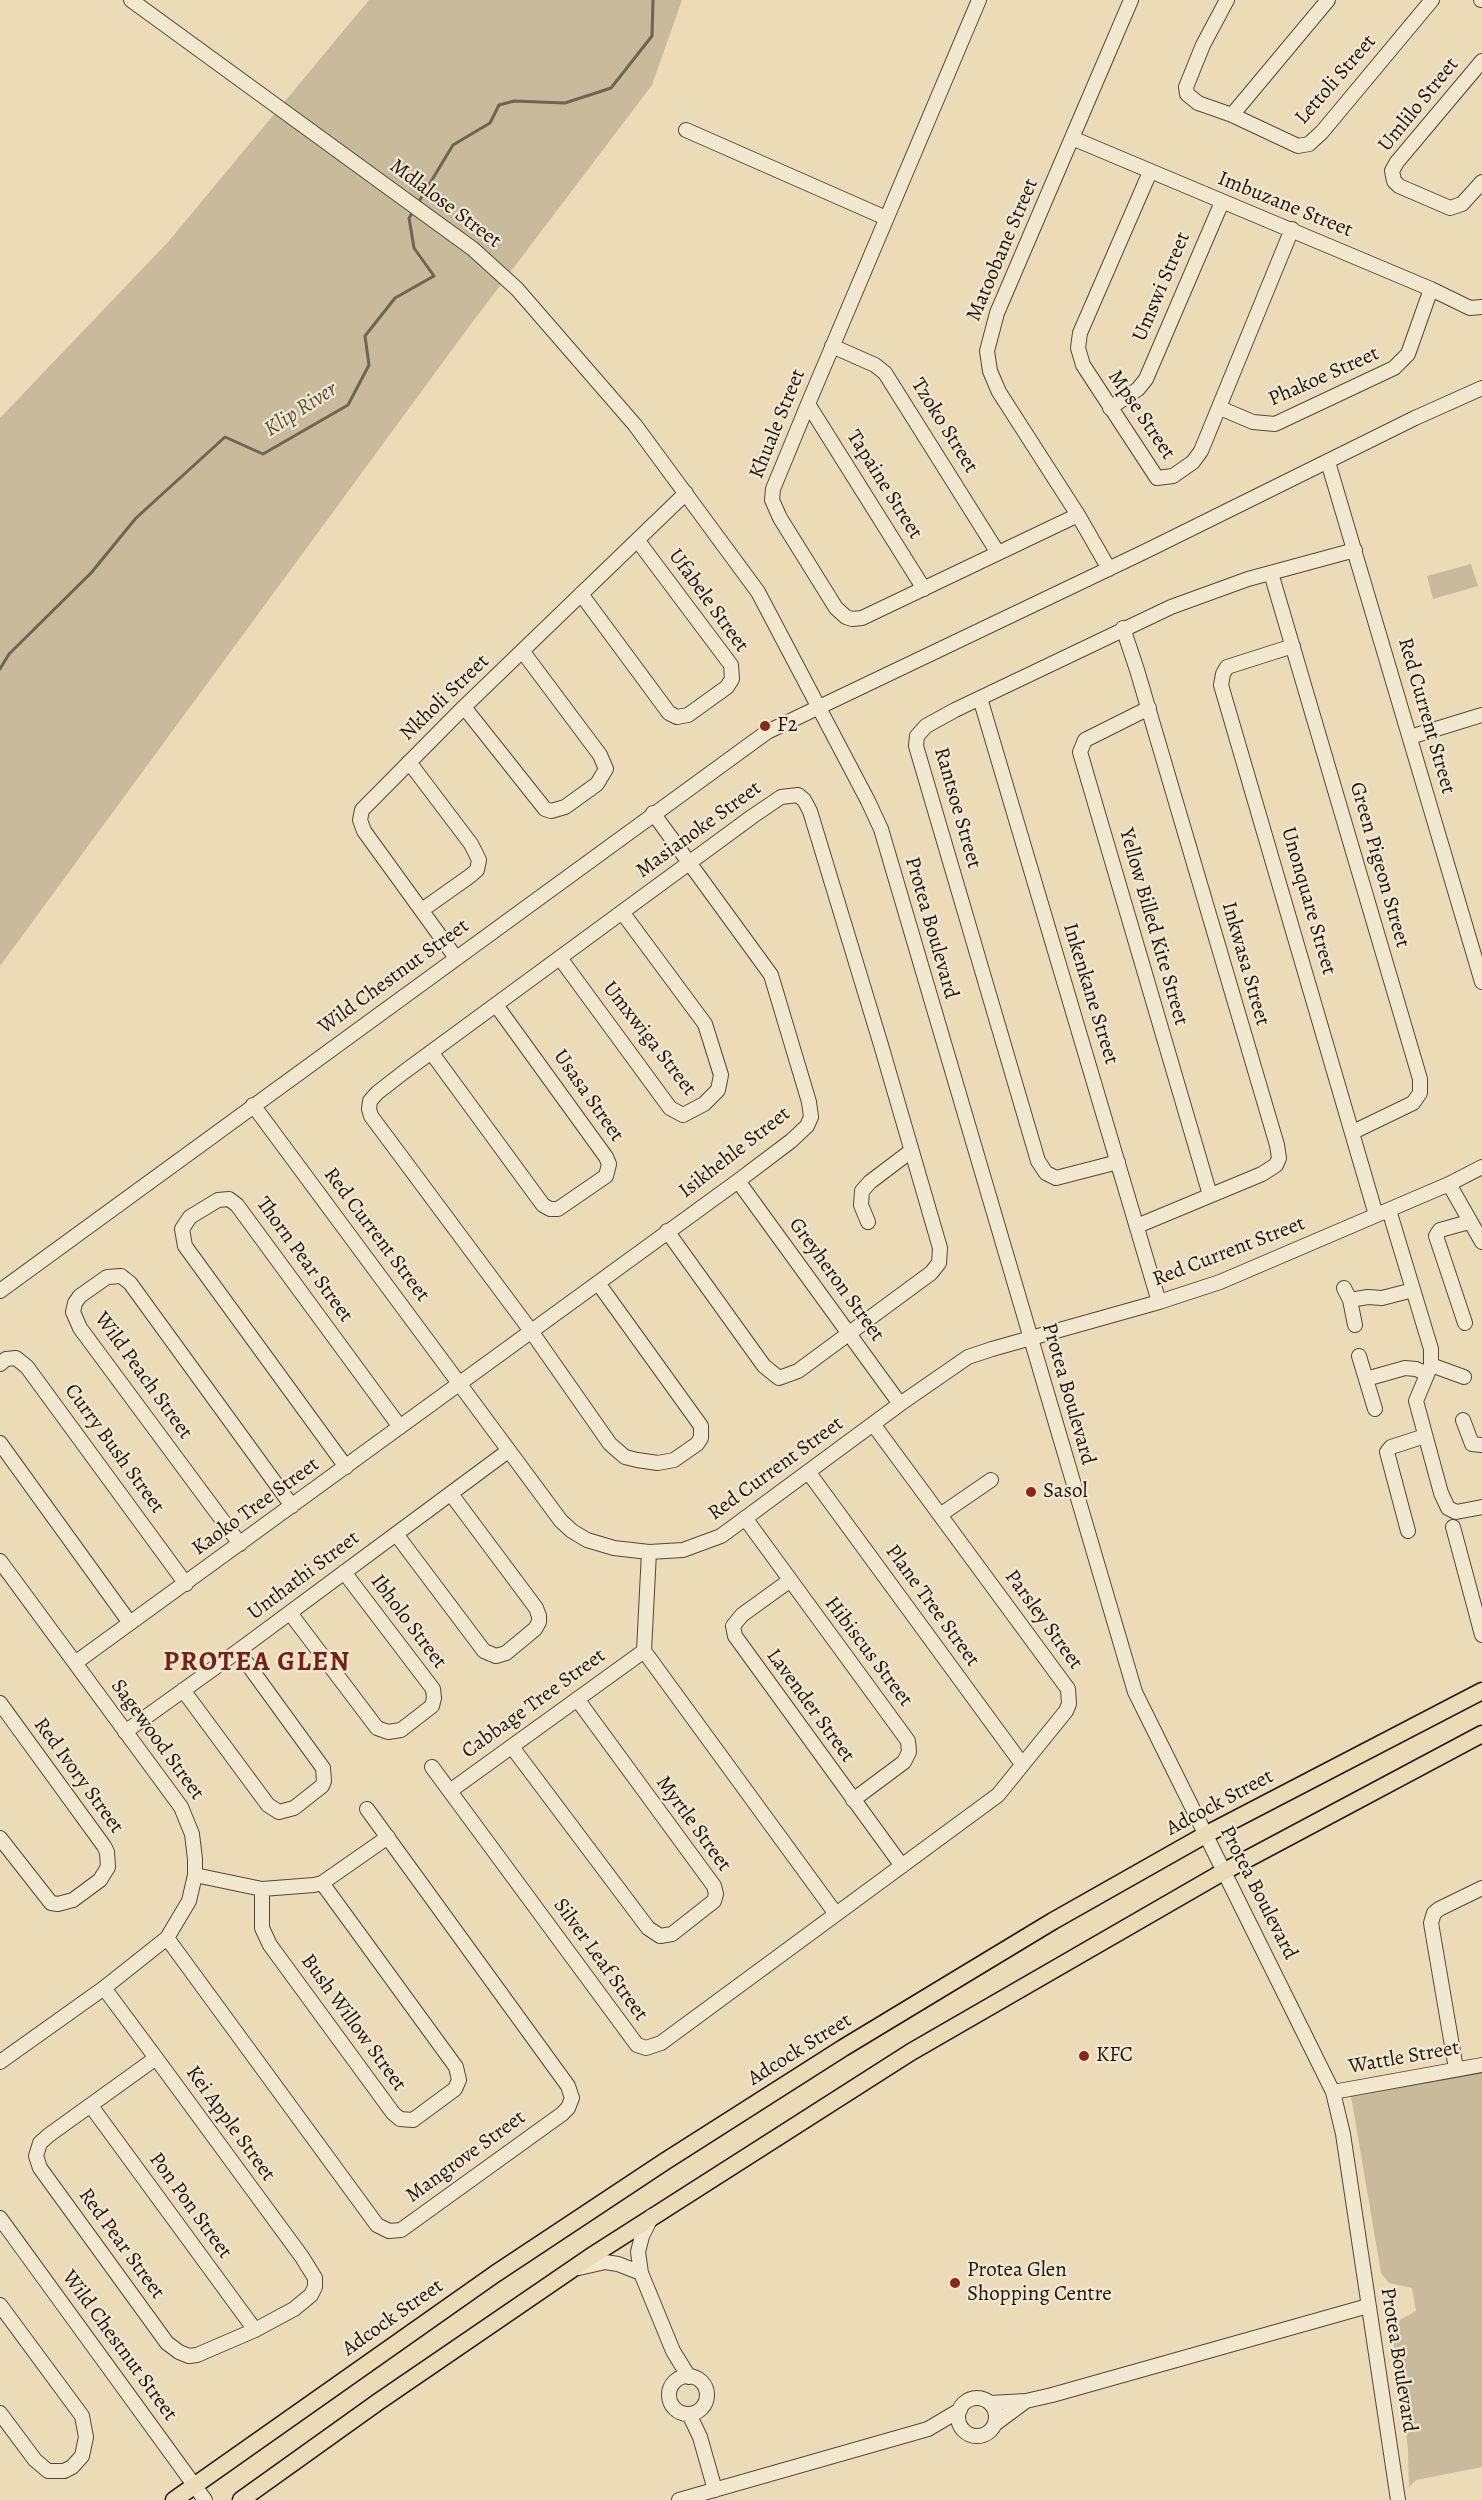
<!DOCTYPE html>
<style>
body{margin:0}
canvas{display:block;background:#ebdcb7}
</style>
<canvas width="1482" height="2500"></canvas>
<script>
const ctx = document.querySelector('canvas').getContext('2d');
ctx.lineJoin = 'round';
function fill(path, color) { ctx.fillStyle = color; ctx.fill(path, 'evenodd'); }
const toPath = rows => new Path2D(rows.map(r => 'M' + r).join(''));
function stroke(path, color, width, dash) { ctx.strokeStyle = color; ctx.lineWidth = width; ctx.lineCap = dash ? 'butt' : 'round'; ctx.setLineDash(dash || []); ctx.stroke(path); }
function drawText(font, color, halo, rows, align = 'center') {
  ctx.font = font + ' Alegreya,serif'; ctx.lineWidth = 4.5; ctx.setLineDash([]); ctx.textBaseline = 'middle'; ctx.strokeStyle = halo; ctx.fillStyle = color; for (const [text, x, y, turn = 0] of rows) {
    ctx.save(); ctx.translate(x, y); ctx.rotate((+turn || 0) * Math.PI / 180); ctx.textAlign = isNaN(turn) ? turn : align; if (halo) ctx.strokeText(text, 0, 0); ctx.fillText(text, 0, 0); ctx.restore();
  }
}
const green = toPath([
 [369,0,682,0,652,85,465,332,0,966,0,418,168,242],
 [1471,564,1478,586,1433,599,1427,576],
 [1482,2072,1482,2467,1416,2480,1409,2487,1408,2449,1392,2332,1396,2322,1416,2311,1412,2288,1389,2283,1381,2273,1351,2096]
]);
const stream = toPath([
 [418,203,453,145,490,123,499,105,514,101,565,103,611,88,652,36,653,0],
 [0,669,9,654,91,573,136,518,225,437,263,454,348,405,369,365,365,336,395,298,434,276,414,248,409,218,413,212]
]);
const minor = toPath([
 [131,0,473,249,517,289,635,425,758,592,868,801,881,829,1135,1692,1333,2092,1343,2134,1398,2500],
 [979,0,808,404,773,489,772,500,780,518,836,608,846,617,852,619,862,618,1078,515],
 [1227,0,1203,45,1186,87,1187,94,1198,103,1232,115,1298,146,1309,144,1322,132,1432,0],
 [1481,0,1482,0],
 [1482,61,1397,162,1392,171,1394,181,1399,186,1450,208,1462,204,1482,182],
 [1232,115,1328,0],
 [686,130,886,218],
 [1072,138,1431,289,1470,308,1482,307],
 [1150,172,1080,333,1078,348,1083,365,1157,478,1173,476,1193,462,1201,451,1292,229],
 [832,346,875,365,885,373,998,553],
 [808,404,924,589],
 [1110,408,1138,389,1146,379,1222,202],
 [1220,408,1253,422,1275,424,1394,368,1408,354,1431,289],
 [1328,462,1482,982],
 [1109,569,1078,515,999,392,990,371,987,351,997,313,1131,0],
 [1271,573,1420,1079,1420,1093,1413,1103,1353,1132],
 [581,594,669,713,677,717,688,715,727,687,732,679,731,665,638,541],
 [1123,628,1137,670,1277,1145,1279,1158,1276,1165,1262,1174,1137,1226],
 [1293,646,1227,667,1223,674,1221,685,1376,1215],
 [980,698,1159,1302],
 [464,707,545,809,551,811,565,807,597,784,606,769,600,755,523,652],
 [1149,708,1085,740,1080,752,1210,1195],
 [1410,737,1482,715],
 [409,762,471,844,479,860,477,870,470,876,422,910],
 [456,958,364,831,360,820,362,810,464,707,686,493],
 [560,958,670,1108,683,1115,704,1104,718,1090,721,1075,705,1024,622,912],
 [431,1052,543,1205,550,1209,558,1209,606,1176,609,1164,606,1157,496,1005],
 [253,1105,561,1521,572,1531,587,1540,614,1548,649,1552,683,1550,721,1536,900,1404,968,1357,992,1349,1159,1302,1220,1282,1449,1184,1482,1167],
 [1118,1162,1056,1178,1046,1173,1038,1161,916,746,917,736,926,726,955,710,1171,607,1248,579,1355,550],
 [738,1181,900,1404],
 [1449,1184,1482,1242],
 [1389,1210,1431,1349,1431,1365,1416,1401,1441,1493,1448,1508,1456,1512,1482,1507],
 [868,1222,861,1205,862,1191,870,1182,911,1151],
 [598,1283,701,1426,701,1438,697,1444,674,1460,658,1463,637,1460,625,1457,610,1444,531,1331,371,1116,369,1109,370,1101,377,1093,404,1072,753,816,781,797,798,795,804,800,810,811,881,1045,940,1248,939,1263,931,1273,798,1371,779,1378,764,1366,667,1231],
 [1344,1288,1350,1300,1355,1325],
 [0,1291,767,732,1146,551,1415,418,1482,388],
 [1350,1300,1368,1297,1382,1298,1413,1290],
 [1465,1323,1436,1236,1440,1230,1469,1222],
 [1359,1356,1375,1409],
 [0,1364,6,1359,16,1358,27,1367,186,1584],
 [1431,1365,1464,1377],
 [1366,1379,1405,1368,1416,1369,1427,1374],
 [1463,1420,1472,1444,1482,1445],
 [0,1443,130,1623],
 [346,1467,185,1246,182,1229,190,1217,218,1200,229,1199,237,1205,400,1427],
 [809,1473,1022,1764],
 [940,1515,991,1480],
 [745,1518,908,1741,909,1752,904,1762,853,1800],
 [1453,1527,1482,1635],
 [1408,1531,1387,1452,1391,1447,1425,1436],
 [396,1534,484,1651,496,1656,506,1653,535,1629,539,1622,539,1616,536,1608,451,1494],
 [240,1544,80,1328,73,1312,75,1303,80,1296,107,1277,121,1276,130,1283,292,1506],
 [649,1552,644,1651,836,1914],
 [0,1561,181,1807,192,1834,195,1859,195,1875,189,1901,167,1938,104,1988,0,2062],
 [789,1581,742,1615,733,1626,735,1636,902,1866],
 [290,1613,377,1728,388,1732,401,1730,432,1706,434,1698,433,1689,344,1572],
 [75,1663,738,1181,791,1141,807,1126,811,1117,809,1102,771,975,653,813],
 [183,1690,268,1805,279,1812,294,1808,322,1786,324,1781,323,1768,238,1651],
 [0,1703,104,1846,107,1852,108,1867,100,1880,73,1900,58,1904,51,1903,0,1838],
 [125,1732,238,1651,508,1451],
 [512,1747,648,1928,660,1936,672,1934,714,1901,716,1894,714,1886,577,1699],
 [432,1767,637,2045,646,2048,661,2043,998,1795,1066,1711,1069,1704,1068,1689,873,1424],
 [450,1791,644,1651],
 [195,1875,262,1889,314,1885,322,1883,388,1837],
 [262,1889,262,1928,270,1945,393,2113,400,2119,413,2120,455,2089,459,2080,456,2067,322,1883],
 [167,1938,377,2225,389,2231,401,2230,562,2114,568,2108,572,2098,568,2086,367,1809],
 [104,1988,156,2058,302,2257,315,2278,315,2287,311,2295,294,2309,255,2330,197,2355,189,2356,179,2352,167,2343,40,2168,36,2156,40,2143,49,2135,156,2058],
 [1456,2069,1431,1923,1434,1913,1439,1909,1482,1888],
 [1333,2092,1482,2065],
 [91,2106,255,2330],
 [652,2216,642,2236,638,2252,641,2273,673,2351,689,2377],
 [0,2218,205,2500],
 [579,2268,605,2262,618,2264,641,2273],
 [0,2305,82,2416,86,2437,82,2456,72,2467,64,2471,48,2471,35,2460,0,2413],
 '669 2395a19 19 0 1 1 38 0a19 19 0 1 1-38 0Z',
 '958 2417a19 19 0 1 1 38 0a19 19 0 1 1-38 0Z',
 [990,2403,1026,2401,1052,2395,1368,2306],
 [689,2414,700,2437,715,2490],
 [995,2424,1026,2401],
 [679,2500,928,2429,960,2410]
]);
const major = toPath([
 [174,2500,495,2274,664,2162,843,2048,1053,1921,1205,1835,1482,1691],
 [241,2500,378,2402,590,2257,911,2052,1223,1872,1482,1734]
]);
const markers = [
 [765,726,6,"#8f2418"],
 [1031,1492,6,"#8f2418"],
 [1084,2056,6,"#8f2418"],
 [955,2283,6,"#8f2418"]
];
const streetNames = [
 ["Lettoli Street",1336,80,-49],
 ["Umlilo Street",1419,105,-51],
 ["Mdlalose Street",445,204,37],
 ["Imbuzane Street",1285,205,22],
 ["Matoobane Street",1003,250,-67],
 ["Umswi Street",1162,287,-67],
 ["Phakoe Street",1324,377,-24],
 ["Mpse Street",1141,415,56],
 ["Khuale Street",778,424,-68],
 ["Tzoko Street",944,426,58],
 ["Tapaine Street",884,485,58],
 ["Ufabele Street",708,601,54],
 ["Nkholi Street",445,698,-44],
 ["Red Current Street",1426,716,74],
 ["Rantsoe Street",957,808,74],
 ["Masianoke Street",699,830,-36],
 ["Green Pigeon Street",1379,865,74],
 ["Unonquare Street",1308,901,74],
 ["Yellow Billed Kite Street",1153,927,74],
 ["Protea Boulevard",931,928,74],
 ["Inkwasa Street",1245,964,74],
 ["Wild Chestnut Street",394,977,-36],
 ["Inkenkane Street",1090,994,73],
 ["Umxwiga Street",649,1039,52],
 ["Usasa Street",588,1096,55],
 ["Isikhehle Street",735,1153,-38],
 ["Red Current Street",376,1235,53],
 ["Red Current Street",1229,1252,-21],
 ["Thorn Pear Street",304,1260,54],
 ["Greyheron Street",836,1280,54],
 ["Wild Peach Street",143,1376,54],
 ["Protea Boulevard",1068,1394,74],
 ["Curry Bush Street",114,1449,54],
 ["Red Current Street",776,1469,-36],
 ["Kaoko Tree Street",256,1507,-36],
 ["Unthathi Street",304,1576,-37],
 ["Plane Tree Street",932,1606,54],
 ["Parsley Street",1043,1620,54],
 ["Ibholo Street",408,1622,53],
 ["Hibiscus Street",868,1652,53],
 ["Cabbage Tree Street",534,1704,-36],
 ["Lavender Street",810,1706,54],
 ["Sagewood Street",157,1740,54],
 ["Red Ivory Street",78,1776,54],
 ["Adcock Street",1220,1803,-28],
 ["Myrtle Street",693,1824,54],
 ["Protea Boulevard",1258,1893,63],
 ["Silver Leaf Street",600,1960,54],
 ["Bush Willow Street",353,2023,54],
 ["Adcock Street",800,2050,-32],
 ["Wattle Street",1404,2058,-10],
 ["Kei Apple Street",230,2124,54],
 ["Mangrove Street",466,2157,-36],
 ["Pon Pon Street",190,2206,54],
 ["Red Pear Street",121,2244,54],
 ["Adcock Street",393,2318,-35],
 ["Wild Chestnut Street",119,2346,54],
 ["Protea Boulevard",1398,2360,81]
];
const poiNames = [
 ["F2",777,726],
 ["Sasol",1043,1492],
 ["KFC",1096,2056],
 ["Protea Glen",967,2271],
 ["Shopping Centre",967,2295]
];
const waterNames = [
 ["Klip River",301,410,-33]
];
const districtNames = [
 ["PROTEA GLEN",257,1663]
];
fill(green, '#c8ba9b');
stroke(stream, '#706452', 3);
stroke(minor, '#53473a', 16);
stroke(major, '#201510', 19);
stroke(minor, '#f2e8d0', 14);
stroke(major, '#ebdcb7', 16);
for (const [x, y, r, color] of markers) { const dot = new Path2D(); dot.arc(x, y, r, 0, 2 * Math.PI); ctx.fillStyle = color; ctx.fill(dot); stroke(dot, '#f2e8d0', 2); }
drawText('21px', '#201510', '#f2e8d0', streetNames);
drawText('21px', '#201510', '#f2e8d0', poiNames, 'left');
drawText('italic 22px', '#56493c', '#f2e8d0', waterNames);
ctx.letterSpacing = '1.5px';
drawText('bold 27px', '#7a1f14', '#f2e8d0', districtNames);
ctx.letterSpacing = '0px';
</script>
